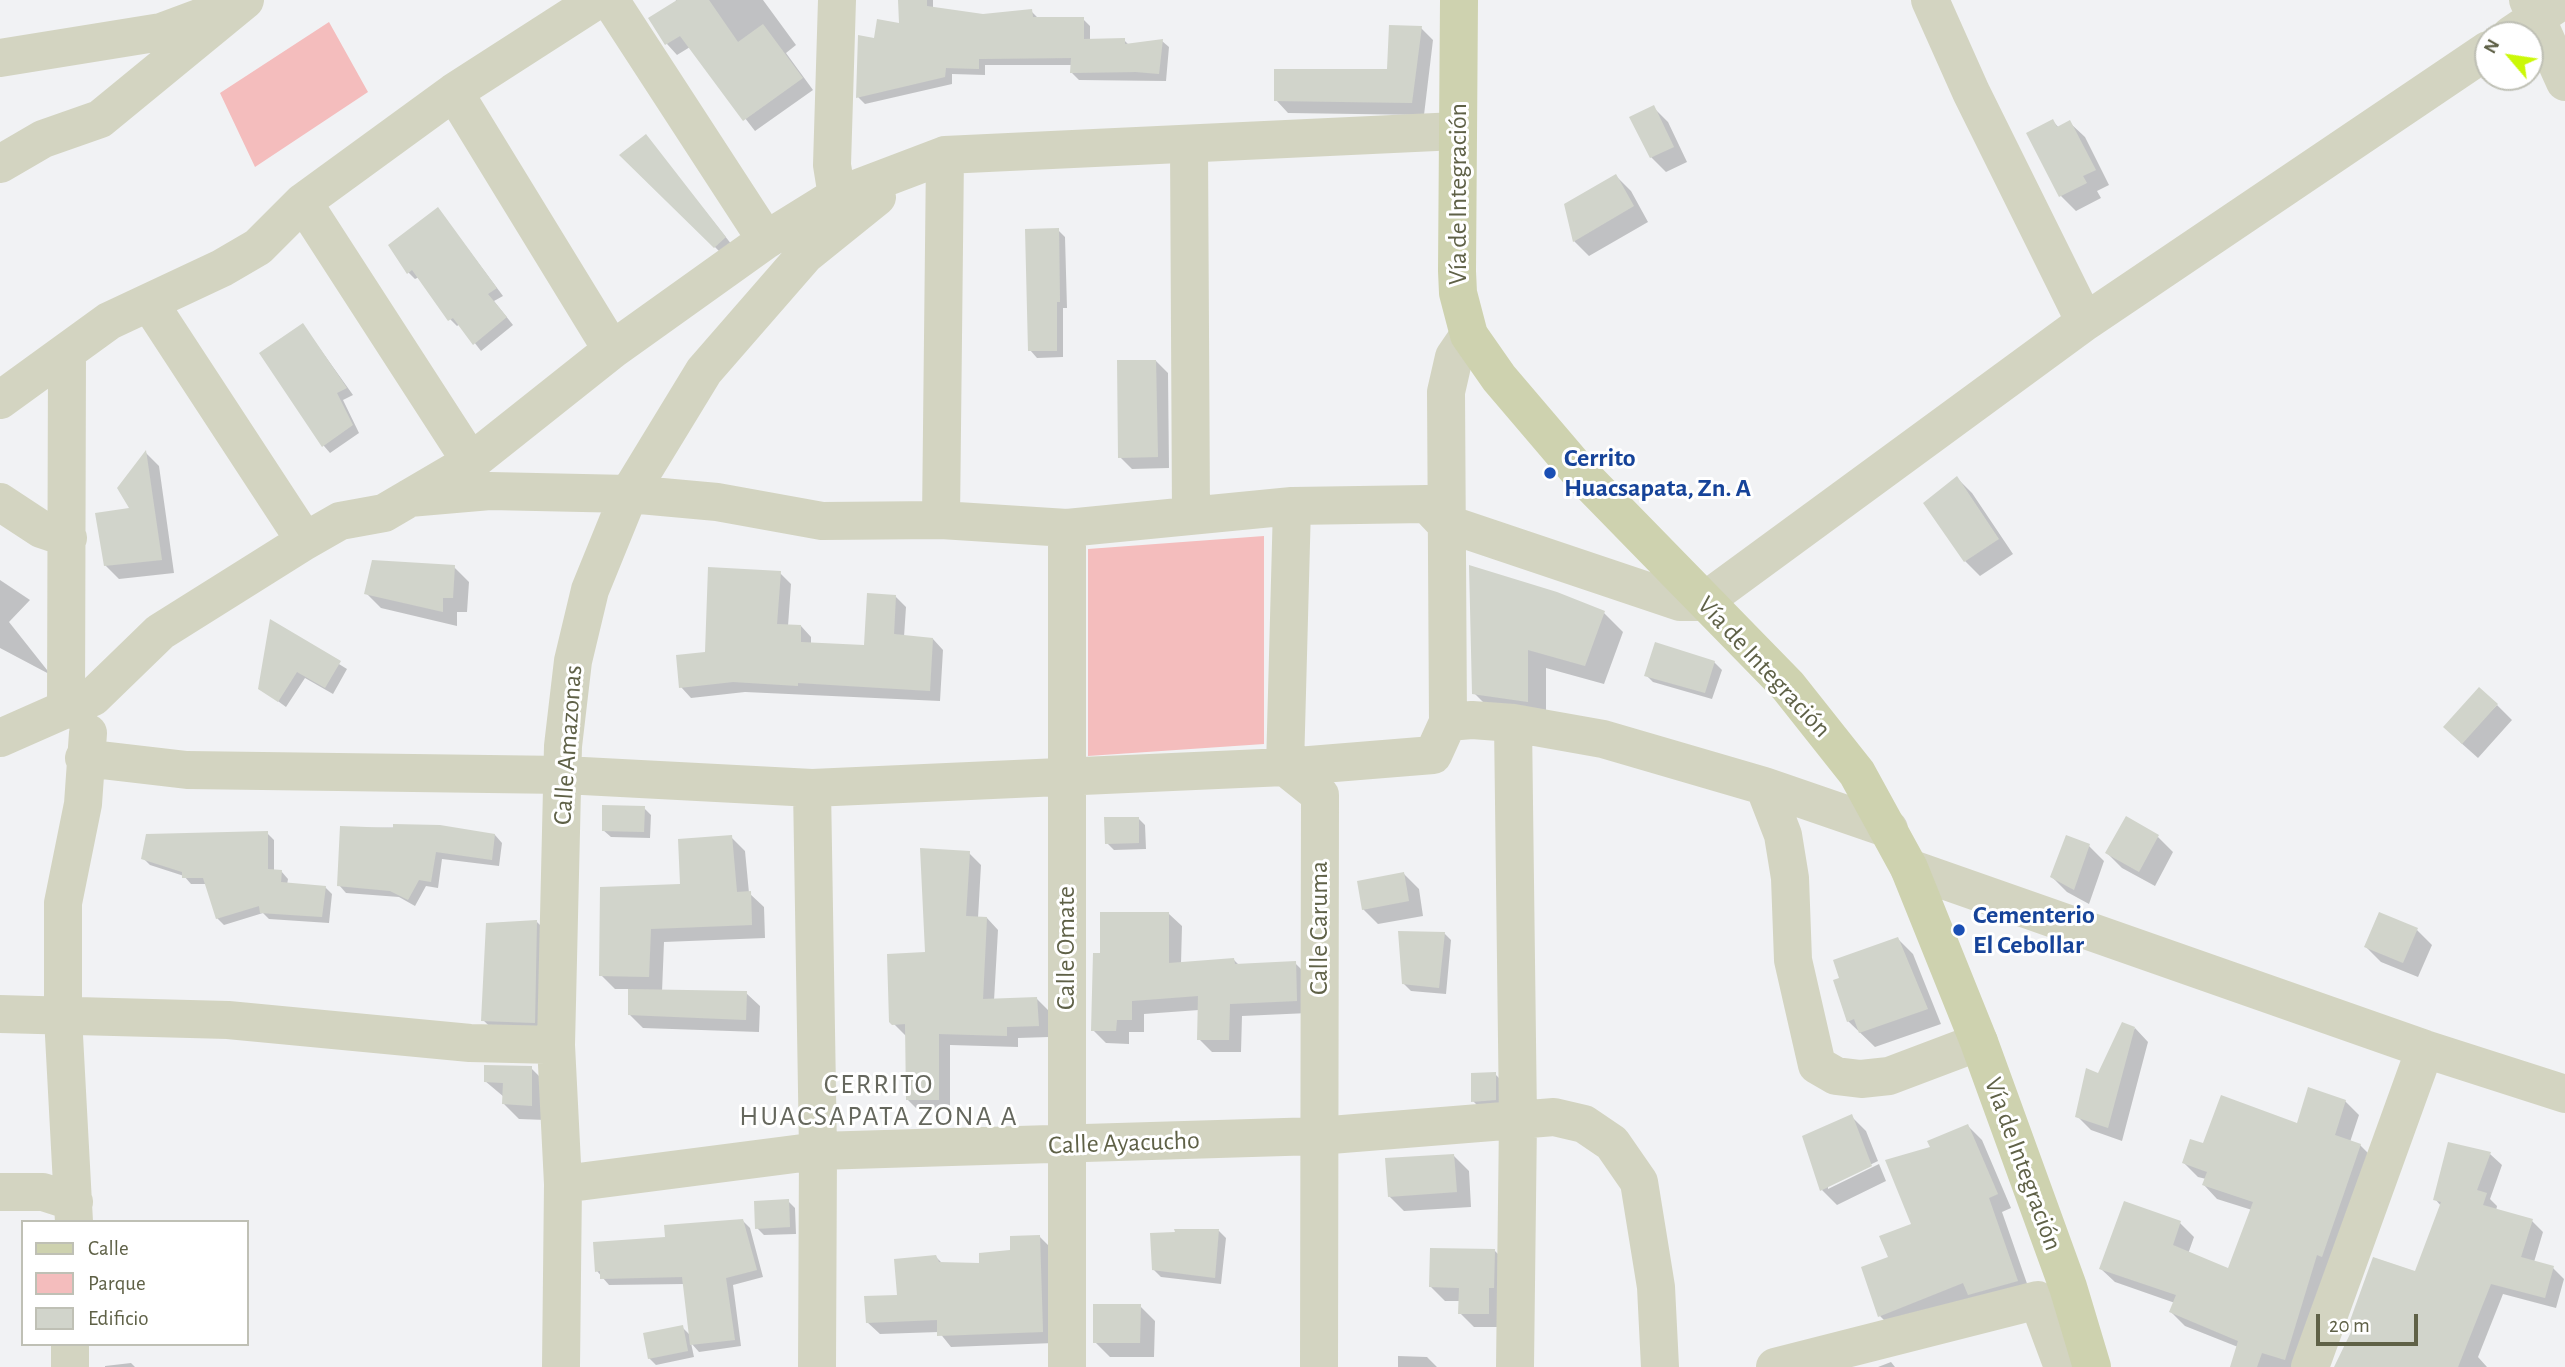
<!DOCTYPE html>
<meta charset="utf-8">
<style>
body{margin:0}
#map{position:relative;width:2565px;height:1367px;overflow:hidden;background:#f1f2f4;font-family:"Alegreya Sans",sans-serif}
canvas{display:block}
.legend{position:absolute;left:21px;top:1220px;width:228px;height:126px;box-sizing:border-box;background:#fff;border:2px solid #bfc0b5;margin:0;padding:9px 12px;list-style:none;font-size:21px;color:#5f6147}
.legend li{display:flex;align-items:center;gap:14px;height:35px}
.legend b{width:35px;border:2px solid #bfc0b5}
.north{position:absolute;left:2474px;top:21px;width:70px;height:70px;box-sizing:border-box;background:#fff;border:2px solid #bfc0b5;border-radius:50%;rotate:299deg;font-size:19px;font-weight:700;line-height:28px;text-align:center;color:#5f6147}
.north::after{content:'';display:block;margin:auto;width:24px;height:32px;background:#cbf807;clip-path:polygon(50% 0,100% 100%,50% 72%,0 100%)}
.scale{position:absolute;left:2316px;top:1314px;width:102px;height:32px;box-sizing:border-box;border:4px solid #5f6147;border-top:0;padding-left:9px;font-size:21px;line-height:24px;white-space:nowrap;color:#5f6147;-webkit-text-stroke:5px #fff;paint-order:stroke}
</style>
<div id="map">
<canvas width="2565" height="1367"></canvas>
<ul class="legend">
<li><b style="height:9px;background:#ced2af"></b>Calle</li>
<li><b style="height:19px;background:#f4bdbd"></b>Parque</li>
<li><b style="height:19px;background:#d1d4cb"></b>Edificio</li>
</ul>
<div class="north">N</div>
<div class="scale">20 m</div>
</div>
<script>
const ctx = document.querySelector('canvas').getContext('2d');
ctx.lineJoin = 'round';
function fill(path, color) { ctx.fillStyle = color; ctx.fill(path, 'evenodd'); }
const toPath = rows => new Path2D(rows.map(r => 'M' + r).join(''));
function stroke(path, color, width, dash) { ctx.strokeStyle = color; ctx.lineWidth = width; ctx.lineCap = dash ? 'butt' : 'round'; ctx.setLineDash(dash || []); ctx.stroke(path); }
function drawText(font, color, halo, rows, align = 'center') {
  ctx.font = font + ' "Alegreya Sans",sans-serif'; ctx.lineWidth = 6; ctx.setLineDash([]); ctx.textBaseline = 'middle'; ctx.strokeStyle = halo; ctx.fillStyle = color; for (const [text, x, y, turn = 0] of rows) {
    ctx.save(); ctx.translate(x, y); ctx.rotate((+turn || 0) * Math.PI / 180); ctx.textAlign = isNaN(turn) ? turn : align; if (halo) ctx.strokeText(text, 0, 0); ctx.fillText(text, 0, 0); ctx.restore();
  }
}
const green = toPath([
 [329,22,368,92,255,167,220,93],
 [1264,536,1264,744,1088,756,1088,549]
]);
const shadow = toPath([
 [676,0,763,0,796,45,786,53,813,90,755,131,690,47,677,55,667,44],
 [900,0,933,0,933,9,983,16,1031,11,1038,18,1083,19,1090,26,1090,41,1124,40,1129,45,1162,41,1169,47,1166,81,1079,80,1072,73,1072,65,985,65,985,75,952,74,952,84,865,104,858,97,876,40,901,25],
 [1421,28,1433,40,1424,115,1288,113,1276,100,1389,71],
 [1653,107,1668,122,1687,162,1666,172,1651,157],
 [2053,121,2059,128,2070,123,2085,137,2109,185,2097,191,2101,198,2076,211,2061,196],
 [646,136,732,245,722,254,622,155],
 [1616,176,1631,191,1648,222,1589,256,1574,241],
 [444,217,503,296,494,301,513,325,481,351,460,324,457,326,450,319,419,277,415,279,408,272],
 [1058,230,1065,237,1067,308,1063,308,1063,357,1037,358,1030,350],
 [303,325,353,395,343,400,359,433,330,453,324,446],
 [1156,361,1168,373,1169,468,1132,469,1120,457],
 [146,453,159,466,174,573,119,579,105,565,132,509],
 [1957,478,1972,493,2013,554,1980,576,1965,561,1926,504],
 [454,567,469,582,467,612,457,612,457,626,381,608,366,593],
 [1471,567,1604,613,1623,632,1604,684,1546,668,1546,721,1493,712,1474,693],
 [780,573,791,584,788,626,801,626,811,637,811,644,865,647,895,596,906,607,904,637,933,639,943,650,940,701,745,692,691,698,681,687,707,653],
 [0,580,30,600,9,622,51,675,0,648],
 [271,622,347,669,333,694,305,678,286,707,260,688],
 [1714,662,1722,670,1712,699,1653,682,1646,675],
 [2497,705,2512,720,2478,758,2460,742],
 [644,808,651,815,650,838,611,837,603,830],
 [1138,818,1145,825,1146,849,1114,850,1107,843],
 [440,827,495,835,502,843,499,866,442,859,438,888,426,886,415,906,399,897,346,893,339,885,341,828],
 [267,833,274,840,274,871,281,871,288,879,287,885,325,887,332,894,329,923,269,919,263,913,224,925,217,918,207,884,191,884,184,876,150,865,143,858],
 [731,837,745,851,749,893,764,907,765,938,664,942,662,992,746,993,760,1006,759,1032,643,1028,630,1015,630,989,615,989,601,975,682,885],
 [2158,837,2173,852,2155,886,2122,868,2107,853],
 [2089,846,2104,861,2089,904,2067,892,2052,877],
 [969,853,981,865,978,918,987,918,998,930,994,1001,1037,999,1048,1010,1049,1037,1018,1038,1018,1047,950,1045,950,1111,919,1111,907,1099,906,1036,891,1021,927,954],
 [1404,874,1419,889,1423,916,1378,924,1363,909],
 [1169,914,1182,926,1181,964,1234,960,1239,965,1295,963,1308,976,1309,1013,1242,1016,1241,1052,1212,1052,1199,1039,1199,1010,1144,1014,1144,1032,1129,1032,1129,1044,1106,1043,1093,1030,1101,954],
 [536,921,559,944,556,1044,506,1042,483,1020],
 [2417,930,2432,945,2418,977,2381,962,2366,947],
 [1444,933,1451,940,1446,994,1411,991,1403,983],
 [1898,939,1913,954,1941,1024,1875,1047,1848,1021],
 [2135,1028,2148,1042,2122,1141,2091,1130,2077,1116],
 [531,1068,546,1083,546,1120,519,1119,504,1104,504,1097,485,1081],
 [1495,1074,1502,1081,1502,1106,1480,1108,1473,1101],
 [2345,1101,2359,1115,2350,1142,2360,1145,2374,1159,2300,1367,2238,1367,2238,1347,2185,1326,2171,1312,2175,1303,2115,1282,2101,1269,2180,1223,2194,1237,2188,1254,2228,1270,2252,1210,2217,1199,2204,1185,2206,1179,2198,1177,2184,1163,2204,1145,2298,1125],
 [1851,1116,1866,1131,1878,1161,1828,1185,1828,1189,1879,1164,1886,1181,1837,1205,1822,1190],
 [1968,1126,1982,1140,2011,1208,2002,1212,2031,1295,1894,1330,1880,1316,1890,1258,1914,1225,1932,1149],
 [2490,1154,2502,1165,2490,1199,2497,1206,2496,1211,2532,1221,2543,1232,2534,1262,2553,1268,2564,1279,2556,1308,2503,1294,2478,1357,2487,1367,2336,1367,2353,1332,2349,1328,2416,1274,2441,1206,2435,1199],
 [1454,1156,1469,1171,1471,1207,1404,1211,1389,1196],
 [788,1201,795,1208,796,1234,764,1235,757,1228],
 [742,1220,750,1228,763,1277,733,1285,741,1346,699,1352,691,1343,694,1357,656,1365,649,1358,682,1327,691,1336,685,1284,609,1285,597,1271,667,1238],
 [1219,1231,1226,1238,1221,1284,1161,1277,1154,1270,1176,1234],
 [1039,1236,1052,1249,1054,1343,951,1347,939,1332,880,1334,867,1322,899,1297,936,1257,943,1264,980,1265],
 [1494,1250,1508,1264,1503,1327,1474,1327,1460,1313,1461,1301,1445,1301,1431,1287],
 [1140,1306,1155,1321,1154,1357,1110,1357,1095,1342],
 [1398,1356,1427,1357,1437,1367,1398,1367],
 [1891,1362,1895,1367,1878,1367],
 [131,1363,135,1367,105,1367,105,1366]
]);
const building = toPath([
 [677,0,709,0,738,42,763,24,803,78,743,121,680,36,665,45,648,18],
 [898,0,927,0,927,6,983,14,1032,9,1033,17,1084,17,1084,39,1125,38,1125,44,1163,39,1159,74,1136,72,1070,73,1071,58,979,59,979,69,946,68,945,77,856,98,858,35,874,38,877,19,899,23],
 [1389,25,1422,26,1412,103,1274,101,1274,69,1387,69],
 [1654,105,1674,147,1650,158,1629,117],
 [2053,119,2057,127,2070,120,2096,170,2083,176,2087,183,2059,197,2026,133],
 [646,134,726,237,714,248,619,155],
 [1616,174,1634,206,1573,242,1564,204],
 [438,207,497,288,488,294,507,317,473,345,453,318,448,321,412,270,407,274,388,245],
 [1059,228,1060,302,1057,302,1057,351,1028,351,1025,229],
 [303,323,347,388,337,393,353,425,322,447,259,353],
 [1117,360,1156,360,1158,457,1118,458],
 [146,450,162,560,104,566,95,513,129,508,117,488],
 [1957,476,1999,539,1964,562,1923,503],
 [372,560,455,565,453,598,443,598,443,612,364,594],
 [1469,565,1557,592,1605,611,1585,666,1528,650,1528,702,1472,694],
 [708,567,781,571,777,624,801,625,801,642,864,645,867,593,896,595,894,634,933,638,930,691,798,683,798,686,733,682,679,688,676,655,705,652],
 [270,619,341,661,325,688,297,672,278,702,258,689],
 [1655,642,1715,661,1705,693,1644,676],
 [2479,687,2498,704,2462,744,2443,727],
 [602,805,645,806,644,832,602,831],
 [2126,816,2159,835,2139,872,2105,853],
 [1104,817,1139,817,1139,843,1105,844],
 [393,824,440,825,495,834,492,860,436,852,431,882,419,880,408,900,390,891,337,886,340,826,393,828],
 [268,831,268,869,282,870,281,882,326,886,322,917,260,913,259,906,216,919,203,878,182,878,182,872,141,859,146,834],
 [732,835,737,892,751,891,752,925,651,929,649,977,599,976,600,887,680,884,678,839],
 [2066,835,2090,844,2074,890,2050,877],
 [920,848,970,851,966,916,987,917,983,999,1037,997,1039,1026,1007,1027,1007,1036,939,1034,939,1100,906,1100,905,1024,892,1025,889,1022,887,954,925,952],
 [1404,872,1409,901,1362,910,1357,881],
 [1100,912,1169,912,1169,963,1234,958,1235,964,1296,961,1297,1001,1230,1004,1229,1040,1197,1040,1198,996,1132,1001,1132,1020,1117,1020,1116,1031,1091,1031,1093,953,1100,953],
 [2379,912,2418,928,2403,963,2364,947],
 [537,920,535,1023,481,1021,486,923],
 [1398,931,1445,932,1439,988,1402,984],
 [1898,937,1928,1009,1859,1033,1854,1019,1847,1022,1833,980,1839,978,1833,960],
 [628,989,747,991,746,1020,628,1015],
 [2122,1022,2135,1027,2108,1128,2075,1117,2086,1068,2098,1073],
 [484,1065,532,1066,532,1106,502,1104,503,1083,484,1082],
 [1496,1072,1496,1100,1471,1102,1471,1073],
 [2308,1087,2346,1100,2335,1135,2361,1144,2322,1257,2317,1255,2285,1360,2262,1353,2257,1367,2230,1367,2238,1341,2169,1312,2176,1295,2099,1269,2124,1201,2181,1221,2173,1245,2228,1268,2253,1202,2202,1185,2207,1172,2182,1163,2190,1139,2203,1143,2221,1095,2297,1123],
 [1852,1114,1872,1166,1820,1191,1802,1136],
 [1968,1124,1998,1194,1989,1198,2018,1281,1968,1295,1963,1283,1878,1317,1861,1267,1888,1257,1879,1236,1911,1224,1885,1160,1930,1147,1927,1141],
 [2448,1142,2491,1152,2477,1190,2487,1193,2483,1205,2533,1219,2521,1257,2554,1266,2545,1298,2491,1284,2458,1367,2334,1367,2352,1330,2347,1329,2373,1257,2415,1271,2441,1202,2433,1200],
 [1454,1154,1457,1192,1388,1197,1385,1158],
 [789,1199,790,1227,755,1229,754,1201],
 [743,1219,757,1270,726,1278,735,1340,690,1345,682,1277,600,1279,600,1271,595,1272,593,1242,665,1237,664,1225],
 [1174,1229,1219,1229,1215,1278,1152,1270,1150,1233,1175,1232],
 [1040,1235,1043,1332,937,1336,937,1320,866,1323,864,1296,897,1295,894,1259,936,1255,939,1262,979,1263,979,1253,1010,1250,1010,1236],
 [1430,1248,1495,1249,1494,1288,1489,1288,1489,1314,1458,1314,1459,1288,1429,1287],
 [1093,1304,1141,1304,1140,1343,1093,1343],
 [683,1325,688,1351,648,1359,643,1333]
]);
const minor = toPath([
 [610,0,766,240],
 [837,0,832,165,837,196],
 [1930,0,1971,92,2085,322],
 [2528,0,2565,82],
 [2511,35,2563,0],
 [0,58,161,32,215,12],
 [454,92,612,350],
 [1189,146,1191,515],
 [0,164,43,139,100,119,245,0],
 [303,202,471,462],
 [150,304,305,541],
 [0,400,109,321,222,268,258,247,303,202,454,92,597,0],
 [409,498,490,491,629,494,717,502,822,521,941,520,1067,528,1292,506,1427,504,1445,523,1680,602,1703,602,2085,322,2488,50],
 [0,502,41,529,68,538],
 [1292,506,1285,767,1320,795,1319,1367],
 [941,520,945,155],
 [66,710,67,354],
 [1448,722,1446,392,1454,357,1469,335],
 [1513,723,1518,1119,1515,1367],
 [0,738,93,697,160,632,305,541,340,521,384,513,471,462,612,350,766,240,837,196,945,155,1457,131],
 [84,758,187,770,564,775,812,788,1285,767,1433,755,1448,722,1472,720,1513,723,1603,739,1764,786,1889,829],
 [1764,786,1783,835,1790,878,1793,960,1817,1065,1836,1076,1861,1079,1889,1076,1979,1042],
 [812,788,818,1151,817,1367],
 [1909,868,2425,1049,2565,1094],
 [0,1014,228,1020,470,1043,556,1045],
 [563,1184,818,1151,1318,1136,1554,1117,1584,1124,1612,1143,1639,1182,1656,1287,1660,1367],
 [0,1192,43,1192,74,1202],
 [74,1222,63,1017,63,903,83,804,88,733],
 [70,1367,70,1344],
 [561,1367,563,1184,556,1045,563,746,573,661,590,590,629,494,704,371,805,255,877,197],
 [1067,1367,1067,528],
 [1775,1367,2038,1300,2063,1367],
 [2310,1367,2425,1049]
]);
const major = toPath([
 [1459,0,1457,271,1458,293,1469,335,1499,378,1580,473,1788,686,1857,773,1909,868,1979,1042,2068,1287,2092,1367]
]);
const markers = [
 [1550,473,7,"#1a4fb4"],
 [1959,930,7,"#1a4fb4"]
];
const streetNames = [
 ["Vía de Integración",1458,194,-90],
 ["Vía de Integración",1764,667,47],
 ["Calle Amazonas",568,745,-86],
 ["Calle Caruma",1319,928,-90],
 ["Calle Omate",1066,948,-90],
 ["Calle Ayacucho",1124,1143,-2],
 ["Vía de Integración",2023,1164,70]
];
const transitNames = [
 ["Cerrito",1564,458],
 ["Huacsapata, Zn. A",1564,488],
 ["Cementerio",1973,915],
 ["El Cebollar",1973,945]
];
const neighbourhoodNames = [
 ["CERRITO",879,1085],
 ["HUACSAPATA ZONA A",879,1117]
];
fill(green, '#f4bdbd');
fill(shadow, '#0003');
fill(building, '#d1d4cb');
stroke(minor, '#d3d4c1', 38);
stroke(major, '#ced2af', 38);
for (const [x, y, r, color] of markers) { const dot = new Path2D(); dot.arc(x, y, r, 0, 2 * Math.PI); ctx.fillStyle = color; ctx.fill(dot); stroke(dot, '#fff', 2.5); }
drawText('26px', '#5f6147', '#fff', streetNames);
drawText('bold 26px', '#164399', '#fff', transitNames, 'left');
ctx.letterSpacing = '2px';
drawText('28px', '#65675d', '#fff', neighbourhoodNames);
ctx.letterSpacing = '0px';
</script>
